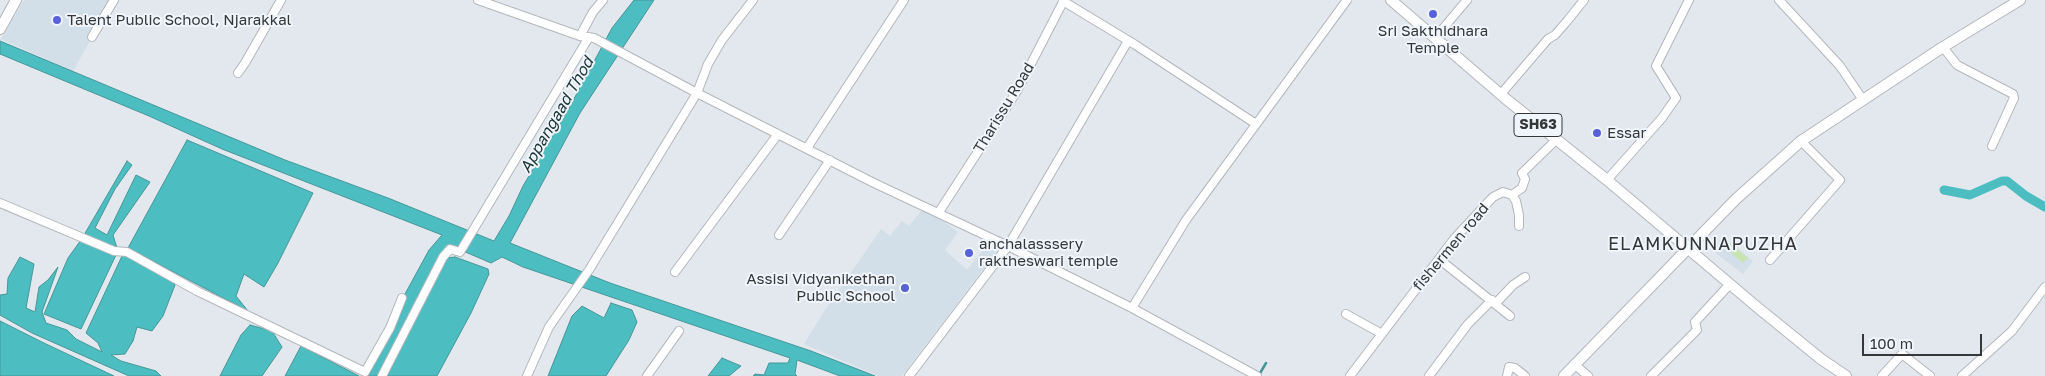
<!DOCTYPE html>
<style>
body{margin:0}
#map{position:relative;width:2045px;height:376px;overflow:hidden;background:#e2e8ed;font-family:"Golos Text",sans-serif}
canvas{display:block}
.scale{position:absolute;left:1862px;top:334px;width:120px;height:22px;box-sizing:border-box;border:2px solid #353739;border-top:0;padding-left:6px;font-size:15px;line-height:18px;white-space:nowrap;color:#353739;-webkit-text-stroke:4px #eff5fa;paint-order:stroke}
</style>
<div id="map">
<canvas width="2045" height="376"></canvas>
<div class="scale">100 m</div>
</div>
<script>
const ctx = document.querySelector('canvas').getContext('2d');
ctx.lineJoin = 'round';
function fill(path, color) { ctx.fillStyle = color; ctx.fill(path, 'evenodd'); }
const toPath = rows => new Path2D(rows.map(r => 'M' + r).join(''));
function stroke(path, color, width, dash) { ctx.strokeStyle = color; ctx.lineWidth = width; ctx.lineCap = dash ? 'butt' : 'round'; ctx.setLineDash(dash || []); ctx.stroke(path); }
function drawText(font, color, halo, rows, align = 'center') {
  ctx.font = font + ' "Golos Text",sans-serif'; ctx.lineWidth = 4; ctx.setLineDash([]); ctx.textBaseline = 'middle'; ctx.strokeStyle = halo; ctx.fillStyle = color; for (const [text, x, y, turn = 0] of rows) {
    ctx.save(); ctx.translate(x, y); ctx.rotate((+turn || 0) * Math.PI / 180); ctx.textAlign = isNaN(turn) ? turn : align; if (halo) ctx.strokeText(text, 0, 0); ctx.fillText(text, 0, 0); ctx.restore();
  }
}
const built = toPath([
 [24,0,113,0,73,71,1,39],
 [923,209,935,215,958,232,945,250,967,270,988,244,997,251,902,376,878,376,804,344,825,310,881,229,890,236,902,221,909,226],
 [1723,236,1753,261,1743,274,1712,250]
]);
const green = toPath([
 [1730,243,1748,258,1743,263,1725,248]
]);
const water = toPath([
 [634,0,654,0,580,113,510,243,610,283,811,351,875,376,840,376,797,360,795,374,797,376,753,376,755,374,764,375,769,363,788,363,790,358,523,267,502,257,491,263,449,245,380,376,368,376,402,309,405,294,429,250,442,235,222,149,149,116,0,54,0,41,285,160,388,198,494,241,509,216,523,186,568,110,612,28,634,0],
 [187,140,313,193,278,263,264,287,244,274,236,296,248,311,128,248,187,140],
 [127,161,132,165,115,189,95,228,107,235,136,175,150,182,113,235,117,248,84,235,127,161],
 [81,240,116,255,81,329,44,314,68,258,81,240],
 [123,254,167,278,175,285,163,316,152,331,137,327,133,341,125,354,111,355,121,361,156,371,161,376,129,376,32,333,0,315,0,295,7,294,8,278,20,257,34,264,26,308,35,312,39,287,48,280,58,267,42,312,46,323,67,330,76,339,102,352,98,343,86,333,123,254],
 [455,257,488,269,489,274,471,313,437,376,387,376,409,328,443,264,447,258,455,257],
 [611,303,632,310,637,322,629,340,606,376,548,376,572,316,582,306,604,318,611,303],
 [0,321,46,344,114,376,0,376,0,321],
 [250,325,272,331,282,347,262,376,220,376,241,335,250,325],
 [301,346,359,376,285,376,301,346],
 [722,358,741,366,729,376,708,376,722,358]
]);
const stream = toPath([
 [1259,375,1266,363]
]);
const canal = toPath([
 [1944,190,1970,195,2002,181,2007,181,2026,196,2045,207]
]);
const minor = toPath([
 [478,0,580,36,594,38,697,93,874,183,1008,246,1132,308,1257,376],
 [1779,0,1840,66,1863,100],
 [1063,1,1134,44,1256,124],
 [580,36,593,12,603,0],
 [92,37,114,0],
 [1435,38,1467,0],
 [1943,47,1957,65,2013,94,2014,98,1992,146],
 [238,73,245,63,281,0],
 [1501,94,1548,39,1555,35,1568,20,1584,0],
 [807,148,904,0],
 [1607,180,1662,118,1676,98,1656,66,1689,0],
 [1512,195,1516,201,1519,215,1519,226],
 [0,203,114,251,127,252,197,291,365,372,390,328,402,298],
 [939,212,1017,91,1064,0],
 [779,235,830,160],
 [1439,259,1510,316],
 [1770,260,1840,180,1801,141],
 [675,272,778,134],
 [1496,303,1513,285,1525,277],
 [1132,308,1186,220,1347,0],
 [1346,314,1382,334],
 [1574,364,1588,376],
 [382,376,443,257,450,249,460,252,589,37],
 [527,376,549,327,589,270,697,93,708,64,722,40,753,0],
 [647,376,679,331],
 [909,376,1008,246,1128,41],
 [1350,376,1454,239,1493,197,1503,192,1512,195,1522,188,1525,179,1522,173,1557,139],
 [1429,376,1468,324,1492,300],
 [1507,376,1509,367,1515,368,1525,376],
 [1651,376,1697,330,1695,322,1730,284],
 [1882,376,1902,354,1930,376],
 [1962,376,2012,331,2045,287]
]);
const major = toPath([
 [1391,0,1506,99,1607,180,1757,307,1821,359,1846,376],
 [0,29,16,0],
 [1564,376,1736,199,1801,141,1943,47,2020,0]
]);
const markers = [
 [1433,14,5,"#5861d8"],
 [57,20,5,"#5861d8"],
 [1597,133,5,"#5861d8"],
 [969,253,5,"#5861d8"],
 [905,288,5,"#5861d8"]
];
const shields = [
 [1538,125,48]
];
const shieldNames = [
 ["SH63",1538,125]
];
const poiNames = [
 ["Talent Public School, Njarakkal",67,20],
 ["Sri Sakthidhara",1433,31,"center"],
 ["Temple",1433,48,"center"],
 ["Essar",1607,133],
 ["anchalasssery",979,244],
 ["raktheswari temple",979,261],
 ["Assisi Vidyanikethan",895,279,"right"],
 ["Public School",895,296,"right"]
];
const streetNames = [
 ["Tharissu Road",1004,108,-59],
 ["fishermen road",1451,247,-50]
];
const waterNames = [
 ["Appangaad Thod",557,115,-60]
];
const quarterNames = [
 ["ELAMKUNNAPUZHA",1703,244]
];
fill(built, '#d2dee8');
fill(green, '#c8e4b0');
fill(water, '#4cbec1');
stroke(water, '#459698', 1);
stroke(stream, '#459698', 2.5);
stroke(canal, '#4cbec1', 9);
stroke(minor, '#b2b7bc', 10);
stroke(major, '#b2b7bc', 12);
stroke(minor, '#fff', 8);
stroke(major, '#fff', 10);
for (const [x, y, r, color] of markers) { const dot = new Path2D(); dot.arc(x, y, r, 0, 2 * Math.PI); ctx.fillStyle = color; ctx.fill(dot); stroke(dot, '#eff5fa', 2); }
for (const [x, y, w] of shields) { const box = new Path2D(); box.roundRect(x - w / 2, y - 11.5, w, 23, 4); ctx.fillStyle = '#eff5fa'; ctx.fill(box); stroke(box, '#353739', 1); }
drawText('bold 14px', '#353739', null, shieldNames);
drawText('15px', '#353739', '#eff5fa', poiNames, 'left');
drawText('15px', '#353739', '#eff5fa', streetNames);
drawText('italic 16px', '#1b3435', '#eff5fa', waterNames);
ctx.letterSpacing = '1px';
drawText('18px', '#353739', '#eff5fa', quarterNames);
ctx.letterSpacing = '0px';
</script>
